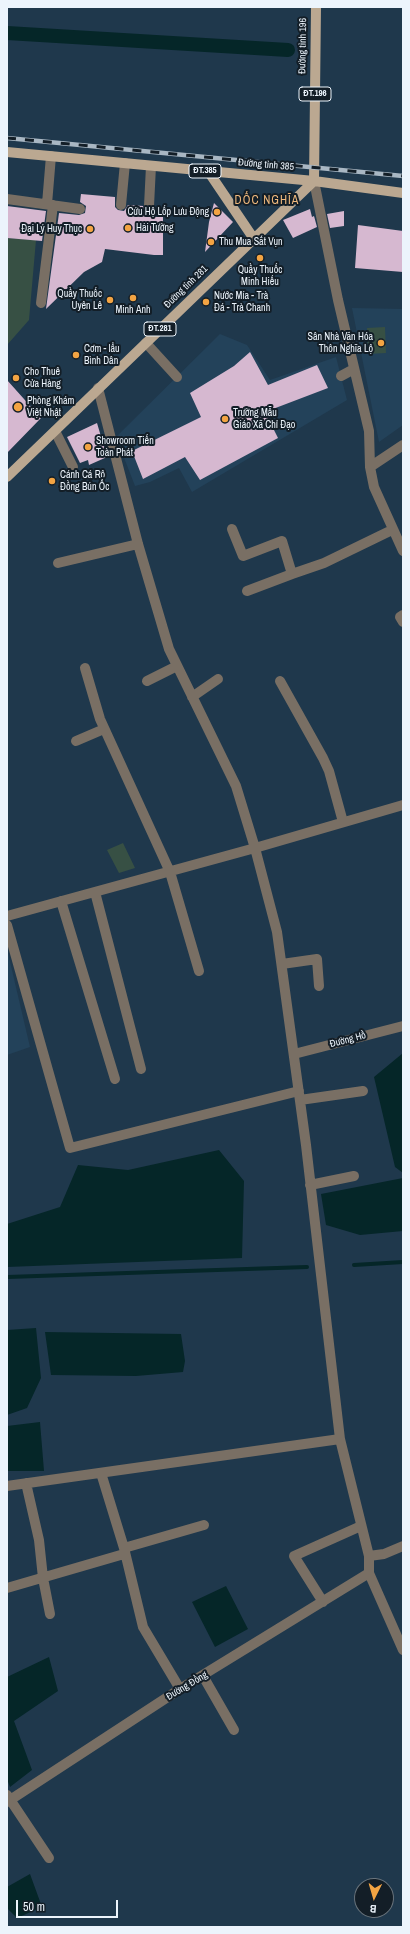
<!DOCTYPE html>
<meta charset="utf-8">
<style>
body{margin:0}
#map{position:relative;width:410px;height:1934px;overflow:hidden;background:#1f384c;font-family:"Archivo Narrow",sans-serif}
canvas{display:block}
.frame{position:absolute;inset:0;border:8px solid #ecf4fc;pointer-events:none}
.north{position:absolute;left:354px;top:1878px;width:40px;height:40px;box-sizing:border-box;background:#131e27;border:1px solid #6a747c;border-radius:50%;rotate:185deg;font-size:11px;font-weight:700;line-height:16px;text-align:center;color:#ecf4fc}
.north::after{content:'';display:block;margin:auto;width:14px;height:18px;background:#f3a443;clip-path:polygon(50% 0,100% 100%,50% 72%,0 100%)}
.scale{position:absolute;left:16px;top:1900px;width:102px;height:18px;box-sizing:border-box;border:2px solid #ecf4fc;border-top:0;padding-left:5px;font-size:12px;line-height:14px;white-space:nowrap;color:#ecf4fc;-webkit-text-stroke:3px #131e27;paint-order:stroke}
</style>
<div id="map">
<canvas width="410" height="1934"></canvas>
<div class="frame"></div>
<div class="north">B</div>
<div class="scale">50 m</div>
</div>
<script>
const ctx = document.querySelector('canvas').getContext('2d');
ctx.lineJoin = 'round';
function fill(path, color) { ctx.fillStyle = color; ctx.fill(path, 'evenodd'); }
const toPath = rows => new Path2D(rows.map(r => 'M' + r).join(''));
function stroke(path, color, width, dash) { ctx.strokeStyle = color; ctx.lineWidth = width; ctx.lineCap = dash ? 'butt' : 'round'; ctx.setLineDash(dash || []); ctx.stroke(path); }
function drawText(font, color, halo, rows, align = 'center') {
  ctx.font = font + ' "Archivo Narrow",sans-serif'; ctx.lineWidth = 4; ctx.setLineDash([]); ctx.textBaseline = 'middle'; ctx.strokeStyle = halo; ctx.fillStyle = color; for (const [text, x, y, turn = 0] of rows) {
    ctx.save(); ctx.translate(x, y); ctx.rotate((+turn || 0) * Math.PI / 180); ctx.textAlign = isNaN(turn) ? turn : align; if (halo) ctx.strokeText(text, 0, 0); ctx.fillText(text, 0, 0); ctx.restore();
  }
}
const built = toPath([
 [352,308,403,309,403,425,379,442],
 [220,334,247,345,270,380,336,357,347,400,192,492,179,468,150,482,135,486,116,437],
 [7,949,30,1047,7,1055]
]);
const green = toPath([
 [7,238,36,240,29,320,7,345],
 [385,327,386,353,368,354,367,328],
 [123,843,135,868,119,873,107,850]
]);
const water = toPath([
 [403,1053,403,1173,395,1167,374,1077],
 [219,1150,244,1181,242,1258,7,1267,7,1224,60,1207,78,1165,128,1170],
 [403,1178,403,1231,360,1235,326,1225,321,1194],
 [36,1328,41,1378,27,1408,7,1415,7,1330],
 [45,1332,181,1334,185,1361,183,1372,136,1376,51,1375],
 [40,1422,44,1471,7,1471,7,1426],
 [226,1586,248,1629,215,1647,192,1602],
 [49,1657,58,1691,14,1721,32,1770,10,1787,7,1779,7,1677],
 [30,1874,42,1907,17,1918,7,1908,7,1887]
]);
const stream = toPath([
 [354,1265,403,1262],
 [7,1277,307,1267]
]);
const canal = toPath([
 [7,33,288,50]
]);
const building = toPath([
 [81,194,115,197,115,207,118,210,124,211,128,205,143,206,145,211,152,212,152,217,163,217,163,255,154,255,105,249,102,262,84,272,46,309,59,213,79,215,85,213,86,206,80,202],
 [214,203,233,222,205,252,209,222],
 [7,206,46,211,42,241,7,238],
 [310,209,312,217,314,216,317,227,293,238,283,220],
 [344,211,344,226,330,228,327,214],
 [358,225,403,231,403,272,355,268],
 [250,352,268,385,317,365,328,388,265,412,278,438,200,480,185,457,143,479,132,451,201,417,190,393,234,366],
 [7,380,41,418,7,453],
 [97,423,107,457,89,465,88,460,80,463,67,437]
]);
const minor = toPath([
 [314,181,338,300,369,431,370,467,374,487,403,551],
 [7,199,80,209],
 [47,204,51,156],
 [121,205,125,163],
 [149,206,151,166],
 [41,303,53,205],
 [146,343,177,377],
 [341,376,354,369],
 [98,388,138,544,169,649,236,786,255,848,277,932,306,1145,340,1439,369,1556,384,1554,403,1546],
 [55,431,73,467],
 [370,467,403,445],
 [232,529,243,556,282,541,292,574,324,563,392,530],
 [58,563,138,544],
 [247,591,292,574],
 [403,615,400,617,403,622],
 [85,668,100,719,170,872,199,971],
 [147,681,177,666],
 [280,681,323,758,329,771,343,822],
 [192,697,218,679],
 [76,741,104,729],
 [95,892,141,1069],
 [61,901,115,1079],
 [7,916,255,848,403,805],
 [7,925,70,1148,299,1091],
 [282,964,317,959,319,986],
 [294,1054,403,1026],
 [300,1100,363,1091],
 [310,1185,354,1176],
 [101,1473,124,1548,143,1627,180,1689],
 [26,1483,39,1540,43,1578,50,1614],
 [7,1486,340,1439],
 [124,1548,204,1525],
 [369,1556,369,1573,403,1650],
 [7,1588,124,1554],
 [323,1602,294,1556,361,1526],
 [203,1676,234,1730],
 [7,1795,49,1858],
 [7,1802,180,1689,369,1573]
]);
const major = toPath([
 [7,152,314,181,403,193],
 [208,171,254,239],
 [7,477,314,181,316,7]
]);
const rail = toPath([
 [7,138,403,176]
]);
const markers = [
 [217,212,4,"#f3a443"],
 [128,228,4,"#f3a443"],
 [90,229,4,"#f3a443"],
 [211,242,4,"#f3a443"],
 [260,258,4,"#f3a443"],
 [133,298,4,"#f3a443"],
 [110,300,4,"#f3a443"],
 [206,302,4,"#f3a443"],
 [381,343,4,"#f3a443"],
 [76,355,4,"#f3a443"],
 [16,378,4,"#f3a443"],
 [18,407,5,"#f3a443"],
 [225,419,4,"#f3a443"],
 [88,447,4,"#f3a443"],
 [52,481,4,"#f3a443"]
];
const shields = [
 [315,94,32],
 [205,171,32],
 [160,329,32]
];
const shieldNames = [
 ["ĐT.196",315,94],
 ["ĐT.385",205,171],
 ["ĐT.281",160,329]
];
const streetNames = [
 ["Đường tỉnh 196",303,46,-89],
 ["Đường tỉnh 385",266,165,5],
 ["Đường tỉnh 281",186,287,-44],
 ["Đường Hồ",348,1040,-15],
 ["Đường Đồng",187,1686,-31]
];
const poiNames = [
 ["Cứu Hộ Lốp Lưu Động",209,212,"right"],
 ["Hải Tường",136,228],
 ["Đại Lý Huy Thục",82,229,"right"],
 ["Thu Mua Sắt Vụn",219,242],
 ["Quầy Thuốc",260,270,"center"],
 ["Minh Hiếu",260,282,"center"],
 ["Quầy Thuốc",102,294,"right"],
 ["Uyên Lê",102,306,"right"],
 ["Nước Mía - Trà",214,296],
 ["Đá - Trà Chanh",214,308],
 ["Minh Anh",133,310,"center"],
 ["Sân Nhà Văn Hóa",373,337,"right"],
 ["Thôn Nghĩa Lộ",373,349,"right"],
 ["Cơm - lẩu",84,349],
 ["Bình Dân",84,361],
 ["Cho Thuê",24,372],
 ["Cửa Hàng",24,384],
 ["Phòng Khám",27,401],
 ["Việt Nhật",27,413],
 ["Trường Mẫu",233,413],
 ["Giáo Xã Chỉ Đạo",233,425],
 ["Showroom Tiến",96,441],
 ["Toàn Phát",96,453],
 ["Cánh Cá Rô",60,475],
 ["Đồng Bún Ốc",60,487]
];
const quarterNames = [
 ["DỐC NGHĨA",267,201]
];
fill(built, '#23425a');
fill(green, '#375044');
fill(water, '#052628');
stroke(stream, '#052628', 4);
stroke(canal, '#052628', 14);
fill(building, '#d6b8d0');
stroke(minor, '#796f64', 10);
stroke(major, '#bba891', 10);
stroke(rail, '#a9b7c3', 4.5);
stroke(rail, '#131e27', 3, [9]);
for (const [x, y, r, color] of markers) { const dot = new Path2D(); dot.arc(x, y, r, 0, 2 * Math.PI); ctx.fillStyle = color; ctx.fill(dot); stroke(dot, '#131e27', 1.5); }
for (const [x, y, w] of shields) { const box = new Path2D(); box.roundRect(x - w / 2, y - 7, w, 14, 3); ctx.fillStyle = '#131e27'; ctx.fill(box); stroke(box, '#ecf4fc', 1); }
drawText('bold 9px', '#ecf4fc', null, shieldNames);
drawText('10px', '#ecf4fc', '#131e27', streetNames);
drawText('10px', '#ecf4fc', '#131e27', poiNames, 'left');
ctx.letterSpacing = '1px';
drawText('12px', '#f1ba7e', '#131e27', quarterNames);
ctx.letterSpacing = '0px';
</script>
